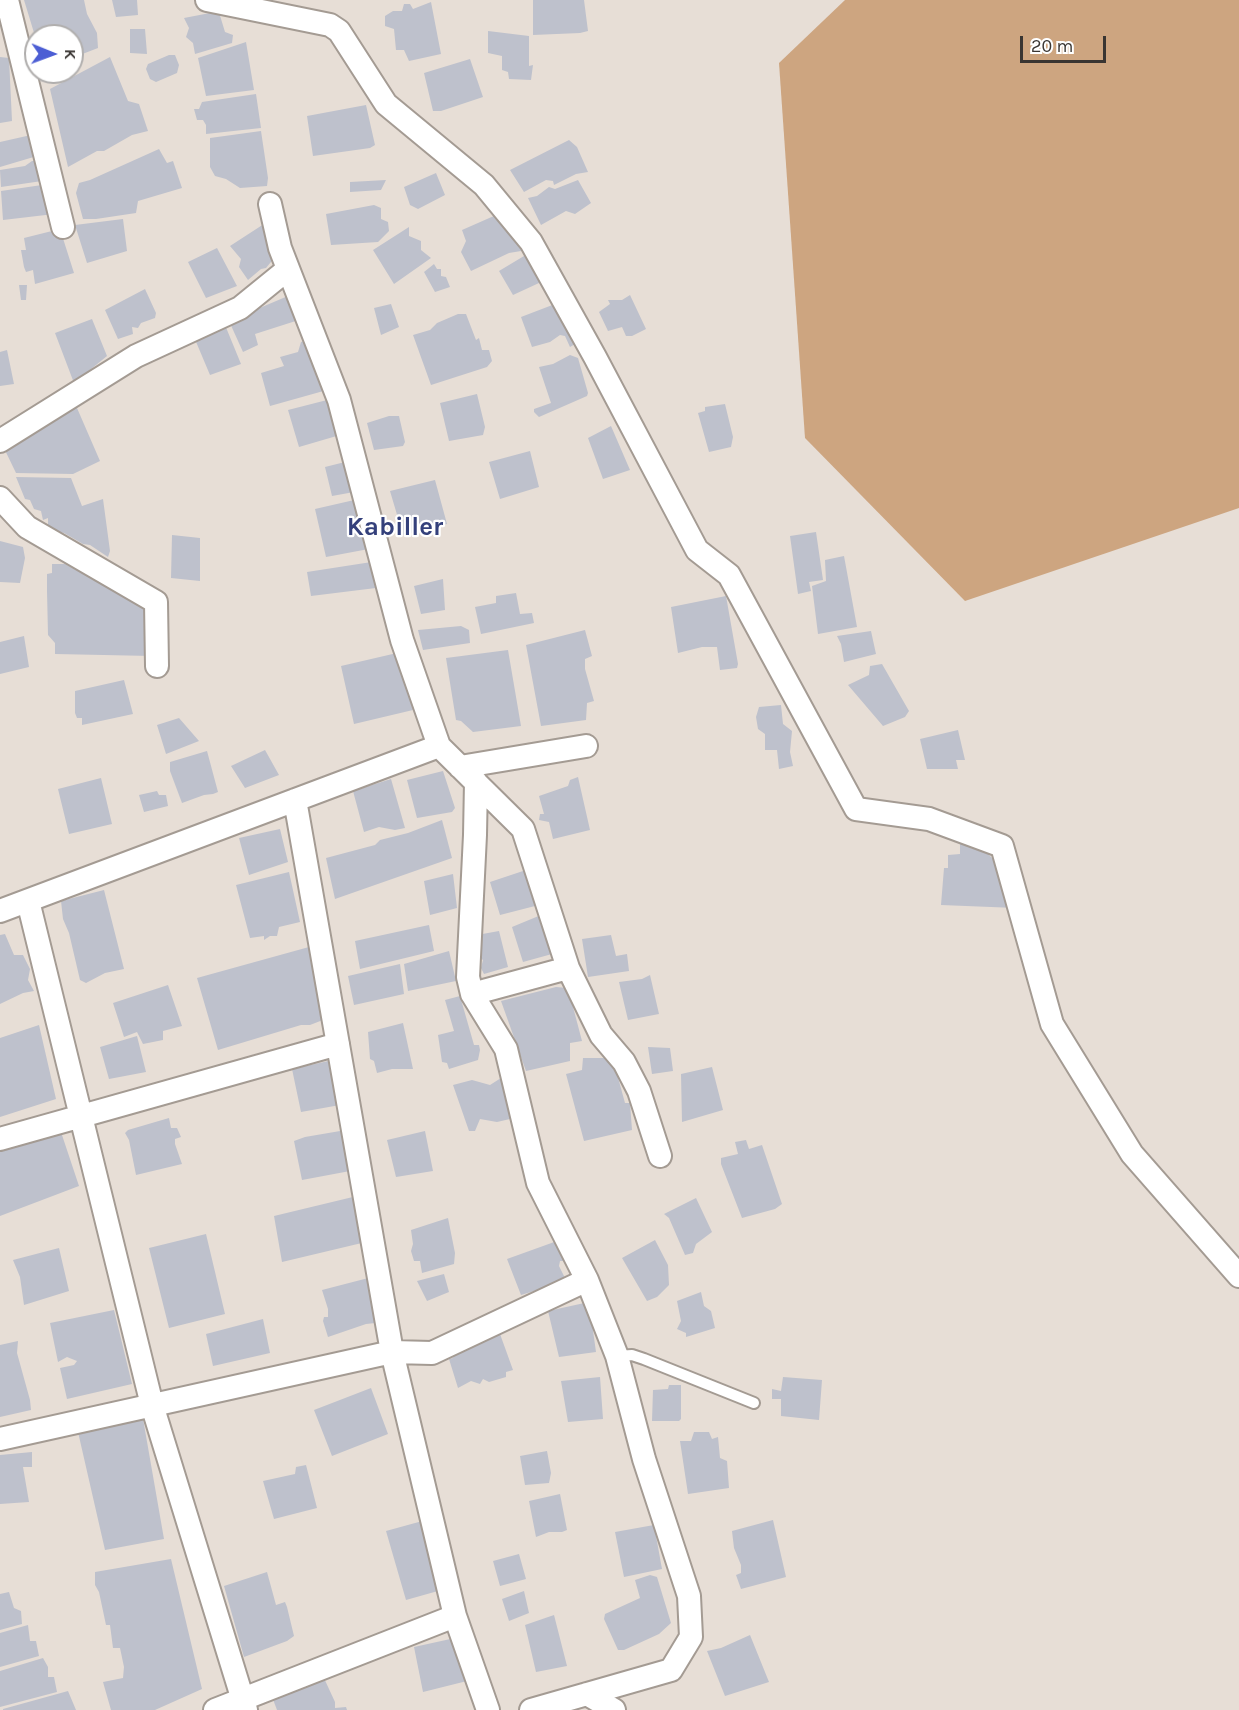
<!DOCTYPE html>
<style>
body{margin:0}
#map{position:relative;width:1239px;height:1710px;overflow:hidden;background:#e7ded6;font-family:Karla,sans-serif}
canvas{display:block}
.north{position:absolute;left:24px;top:24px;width:60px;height:60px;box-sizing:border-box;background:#fff;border:2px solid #b0aead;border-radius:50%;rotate:91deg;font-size:16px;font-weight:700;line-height:24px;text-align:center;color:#393532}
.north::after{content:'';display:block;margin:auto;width:21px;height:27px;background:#4c5ed4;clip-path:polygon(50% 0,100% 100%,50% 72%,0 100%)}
.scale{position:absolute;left:1020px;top:36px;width:86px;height:27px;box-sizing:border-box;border:3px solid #393532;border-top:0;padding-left:8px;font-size:18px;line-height:21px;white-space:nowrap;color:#393532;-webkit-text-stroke:4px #fff;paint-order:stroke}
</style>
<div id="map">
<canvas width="1239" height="1710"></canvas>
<div class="north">K</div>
<div class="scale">20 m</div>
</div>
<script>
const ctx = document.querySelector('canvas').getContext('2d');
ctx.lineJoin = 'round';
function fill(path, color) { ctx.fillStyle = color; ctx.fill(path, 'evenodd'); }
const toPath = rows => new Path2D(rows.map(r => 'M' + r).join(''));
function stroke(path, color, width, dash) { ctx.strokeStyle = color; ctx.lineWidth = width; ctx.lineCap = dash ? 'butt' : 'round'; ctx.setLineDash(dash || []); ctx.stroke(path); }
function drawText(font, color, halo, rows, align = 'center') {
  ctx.font = font + ' Karla,sans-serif'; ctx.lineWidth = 4.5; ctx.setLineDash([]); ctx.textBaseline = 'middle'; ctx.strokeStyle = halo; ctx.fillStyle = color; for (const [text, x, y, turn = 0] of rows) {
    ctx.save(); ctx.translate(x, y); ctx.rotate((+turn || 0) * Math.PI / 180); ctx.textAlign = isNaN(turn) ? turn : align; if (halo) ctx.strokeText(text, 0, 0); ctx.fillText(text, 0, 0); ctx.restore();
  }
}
const forest = toPath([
 [845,0,1239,0,1239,508,965,601,805,438,779,63]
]);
const building = toPath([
 [24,0,84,0,87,14,97,33,98,48,72,58,72,36,35,36],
 [112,0,137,0,138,15,116,17],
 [533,0,584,0,588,31,580,33,533,35],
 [431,2,441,54,409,61,404,50,396,50,394,29,385,26,385,16,393,11,402,11,404,4,410,4,413,9],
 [218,9,225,32,233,35,232,43,195,54,193,43,186,37,189,28,184,18,210,13],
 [130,29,145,29,147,54,130,53],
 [488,31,529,36,529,66,533,65,531,80,509,79,508,72,502,70,502,56,488,53],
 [246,42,254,90,206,96,198,58],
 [169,55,175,55,179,65,177,73,156,82,150,79,146,69,148,64],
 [0,57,9,58,12,121,0,123],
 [110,57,128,101,139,104,148,131,132,135,104,151,97,151,68,167,50,89],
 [470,59,483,97,441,111,433,111,424,73],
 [256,94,261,128,206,134,206,125,203,120,197,120,194,109,199,109,202,102],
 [366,105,375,145,370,148,313,156,307,116],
 [261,131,268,178,267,186,240,188,226,179,215,176,210,167,210,138],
 [31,135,37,156,0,167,0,142],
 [569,140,577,147,588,172,576,174,554,185,553,181,546,180,524,192,510,170],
 [159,149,167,163,173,161,182,188,138,201,136,213,96,219,83,219,76,193,79,183,90,180],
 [32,161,38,161,42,181,1,187,0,170,25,166],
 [436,173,445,195,418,209,410,205,404,187],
 [386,180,381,190,350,192,350,182],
 [578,180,591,203,575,214,566,211,541,225,528,198,537,196,549,187,555,189],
 [42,185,54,214,3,220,1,191],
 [374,205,381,208,381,219,388,222,389,231,378,242,331,245,326,214],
 [503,212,520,245,521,251,509,253,471,271,461,252,466,241,462,230],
 [123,219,127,251,87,263,75,225],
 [267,222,275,257,266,268,261,269,248,280,239,267,241,259,230,246],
 [409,227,409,236,421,241,421,250,431,258,394,284,373,250],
 [60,229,74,273,35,284,33,270,26,272,24,267,21,250,26,250,24,238],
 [217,248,237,286,206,298,188,262],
 [524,256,530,257,541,277,539,283,513,295,499,271],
 [434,264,437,269,441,269,441,276,446,277,450,287,435,292,424,272],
 [19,285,27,285,26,300,21,300],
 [145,289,156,313,155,318,141,323,138,328,132,327,133,334,118,339,105,310],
 [295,293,305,318,255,334,258,345,243,352,229,321],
 [630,295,646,329,632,336,626,336,622,327,608,331,599,312,610,304,608,300,622,300],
 [391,304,399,327,381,335,374,308],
 [555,304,575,344,570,347,565,336,560,335,550,342,532,347,521,317],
 [458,314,466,314,476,340,479,338,482,350,489,350,492,361,487,367,431,385,413,335,430,330,437,323],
 [92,319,107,356,74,383,55,333],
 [225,325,241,364,210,375,194,337],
 [313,338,327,390,270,406,261,373,284,366,280,357,298,352,301,342],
 [7,350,14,384,0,386,0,352],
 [570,355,578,358,588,393,587,396,539,417,534,412,534,409,551,403,539,367,553,364],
 [477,394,485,427,483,435,449,441,440,403],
 [331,399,340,435,299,447,288,410],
 [725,404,733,437,731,447,709,452,698,413,705,411,705,407],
 [77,408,100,461,73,474,16,473,2,444,59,412],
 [389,416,399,416,405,442,403,446,374,450,367,423],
 [611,426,630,470,603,479,588,438],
 [530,451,539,487,500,499,489,462],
 [349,461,354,492,332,496,325,467],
 [16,477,71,478,82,506,103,499,110,551,108,557,90,545,83,544,64,533,52,530,48,525,48,518,43,520,41,511,34,509,30,500,25,499],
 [435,480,447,524,403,535,390,491],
 [363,498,374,548,326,557,315,509],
 [816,532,823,580,809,582,811,591,798,594,790,536],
 [172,535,200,538,200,581,171,578],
 [0,541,23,547,25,558,20,583,0,582],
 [844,556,857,627,818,634,812,586,826,581,825,560],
 [378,561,384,587,311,596,307,572],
 [52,564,65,564,151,610,152,656,55,654,55,643,48,635,47,591,47,574,52,573],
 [443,579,445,610,421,614,414,586],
 [516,593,520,614,532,613,534,623,481,634,475,607,496,603,496,596],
 [726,596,738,664,737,668,720,670,717,647,702,647,678,653,671,607],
 [461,626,469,630,470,643,423,650,418,630],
 [585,630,592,656,585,659,585,669,594,701,587,703,586,720,541,726,526,645],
 [871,631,876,654,844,662,841,644,837,636],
 [24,636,29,667,0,674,0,642],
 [508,650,521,726,473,732,461,721,456,720,446,658],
 [397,653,413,710,354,724,341,666],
 [882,664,909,711,905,717,883,726,848,685,869,675,870,666],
 [124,680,133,714,82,725,82,718,77,718,75,713,75,691],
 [781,705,783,724,792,731,790,752,793,766,779,769,777,750,765,750,765,734,758,729,756,717,759,707],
 [179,718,199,741,166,754,157,725],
 [958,730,965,760,956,760,958,769,927,769,920,739],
 [265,750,279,775,245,788,231,766],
 [207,751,218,792,213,794,204,795,182,803,170,771,170,762],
 [443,771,455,808,452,812,417,818,407,780],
 [578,777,590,830,553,839,549,822,539,820,540,814,544,814,539,796,568,786,570,780],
 [101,778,112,824,69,834,58,789],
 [391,779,405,828,395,830,379,827,364,832,353,791],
 [157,791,159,795,166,795,168,806,144,812,139,795],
 [442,820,452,858,335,899,326,858,375,845,380,840,408,833],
 [280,829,288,862,249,875,239,838],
 [960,838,982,848,1003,869,1016,908,941,905,944,868,948,868,948,855,960,854],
 [526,870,536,901,535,906,500,915,490,882],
 [289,872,300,922,279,927,277,936,270,936,264,940,264,936,250,938,236,885],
 [453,874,457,908,430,915,424,881],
 [104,890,124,969,105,973,86,983,80,980,69,933,63,919,61,901],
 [541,915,552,954,523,962,512,927],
 [429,925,434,951,360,969,355,941],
 [499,931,508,967,484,974,481,968,483,960,479,957,477,935],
 [5,934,14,955,23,955,30,969,28,980,34,991,23,993,0,1004,0,935],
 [611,935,616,956,627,954,629,971,588,977,582,939],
 [309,947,328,1018,310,1025,301,1025,218,1050,197,978],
 [449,951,456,981,408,991,404,964],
 [400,964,404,994,354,1005,348,976],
 [650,975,659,1014,628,1020,619,982,642,979],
 [168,985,182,1026,163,1031,163,1040,143,1044,137,1032,124,1037,113,1003],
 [556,987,568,988,582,1041,570,1043,570,1061,526,1071,501,1001],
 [460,996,474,1045,479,1045,480,1050,478,1060,449,1069,447,1063,442,1062,438,1035,454,1031,445,1000],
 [403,1023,413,1069,392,1069,377,1073,374,1061,370,1059,368,1032],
 [39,1025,56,1099,0,1117,0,1038],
 [137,1036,146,1072,109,1079,100,1047],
 [648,1047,670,1048,673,1071,652,1074],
 [583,1058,607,1058,609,1063,614,1063,625,1103,630,1103,632,1130,584,1141,566,1074,582,1070],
 [333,1060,340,1105,301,1112,292,1069],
 [712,1067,723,1110,682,1122,681,1074],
 [501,1078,511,1111,510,1119,497,1122,480,1119,475,1131,469,1131,453,1085,472,1080,490,1085],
 [56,1117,79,1186,0,1216,0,1137],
 [169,1118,171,1128,177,1128,181,1137,175,1139,175,1144,182,1164,136,1175,129,1140,125,1133,128,1130],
 [346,1130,350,1171,302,1180,294,1141,305,1137],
 [425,1131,433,1171,396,1177,387,1140],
 [746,1140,749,1149,762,1145,782,1204,775,1209,742,1218,721,1164,721,1158,738,1154,735,1142],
 [357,1196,366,1242,282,1262,274,1216],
 [696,1198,712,1232,696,1244,693,1253,685,1255,669,1218,664,1214],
 [448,1218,455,1253,454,1264,422,1273,420,1261,414,1261,411,1251,413,1244,411,1230],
 [206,1234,225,1314,169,1328,149,1248],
 [655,1240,668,1265,669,1285,657,1297,647,1301,622,1258],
 [557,1241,564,1258,564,1261,560,1261,559,1266,565,1278,557,1284,521,1295,507,1259],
 [59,1248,69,1291,24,1305,20,1277,13,1260],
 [444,1274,449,1292,427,1301,417,1281],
 [376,1276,385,1322,366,1324,328,1337,323,1321,324,1317,328,1317,328,1309,322,1290],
 [701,1292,704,1306,711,1311,715,1328,686,1337,686,1333,677,1329,681,1321,677,1301],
 [589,1302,596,1352,559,1357,548,1311],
 [114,1310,132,1384,67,1399,60,1368,74,1365,77,1361,67,1357,58,1362,50,1323],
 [263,1319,270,1353,213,1366,206,1334],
 [500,1334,513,1370,506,1372,506,1377,489,1382,483,1379,480,1384,471,1381,458,1388,449,1359,453,1358,454,1352],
 [18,1341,17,1353,30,1400,31,1410,0,1417,0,1345],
 [600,1377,603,1419,568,1422,561,1381],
 [783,1377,822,1380,819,1420,781,1416,781,1399,772,1399,772,1389,781,1391],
 [669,1385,681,1385,681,1419,679,1421,652,1421,653,1390,668,1389],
 [371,1388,388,1434,332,1456,314,1410],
 [142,1413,164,1539,105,1550,78,1432],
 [694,1432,709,1432,712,1439,718,1437,720,1458,727,1461,729,1488,688,1494,680,1441,691,1441],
 [547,1451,551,1473,549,1483,525,1485,520,1456],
 [32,1452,32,1467,23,1467,29,1502,0,1504,0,1455],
 [306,1465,317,1508,274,1519,263,1481,295,1474,296,1467],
 [560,1494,567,1530,562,1532,549,1532,536,1537,529,1501],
 [426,1520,445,1589,406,1600,386,1531],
 [773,1520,786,1577,741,1589,736,1575,741,1573,741,1565,734,1548,732,1531],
 [654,1525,662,1569,624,1577,615,1532],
 [519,1554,526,1579,500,1586,493,1561],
 [171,1559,202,1689,155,1710,111,1710,103,1682,123,1678,124,1667,120,1648,113,1648,110,1625,106,1625,99,1592,95,1585,95,1572],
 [267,1572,276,1605,285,1602,287,1607,294,1636,287,1641,244,1657,224,1586],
 [650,1575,657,1577,671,1623,659,1634,624,1650,618,1650,604,1619,605,1614,640,1598,635,1580],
 [524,1591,529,1613,509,1621,502,1599],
 [9,1592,14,1608,21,1611,22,1624,0,1630,0,1594],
 [554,1615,567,1666,536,1672,525,1625],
 [28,1625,30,1641,36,1641,39,1656,0,1667,0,1633],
 [750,1635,769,1682,725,1696,707,1651,721,1648],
 [455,1638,467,1681,423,1692,414,1647],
 [43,1658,48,1667,48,1677,54,1677,57,1692,0,1707,0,1671],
 [323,1676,335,1702,335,1708,346,1707,347,1710,277,1710,271,1694],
 [68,1691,76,1710,3,1710,3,1709]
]);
const lane = toPath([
 [617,1356,632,1355,644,1359,754,1403]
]);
const street = toPath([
 [7,0,63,227],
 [207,0,330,25,339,31,386,104,484,185,531,242,595,357,697,550,729,575,856,809,929,819,1002,846,1052,1024,1132,1154,1239,1276],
 [270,204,280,248,339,400,402,640,439,746,523,829,568,968,472,994,506,1049,538,1183,587,1280,617,1356,644,1459,689,1596,691,1637,671,1670,531,1710],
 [0,441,136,356,240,308,288,269],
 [0,498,27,527,156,602,157,666],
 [460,767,586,746],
 [295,800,392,1352,455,1616,488,1710],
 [28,901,152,1405,246,1710],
 [0,911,439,746],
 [568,968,601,1035,624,1062,639,1091,660,1156],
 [472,994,468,977,475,835,476,782],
 [0,1139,338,1044],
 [0,1439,392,1352,432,1353,587,1280],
 [587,1694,614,1710],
 [215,1710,455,1616]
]);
const districtNames = [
 ["Kabiller",395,528]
];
fill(forest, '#cda580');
fill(building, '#bec1cc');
stroke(lane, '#a49b93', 14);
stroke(street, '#a49b93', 26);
stroke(lane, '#fff', 10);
stroke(street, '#fff', 22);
drawText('bold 26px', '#34407b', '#fff', districtNames);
</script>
